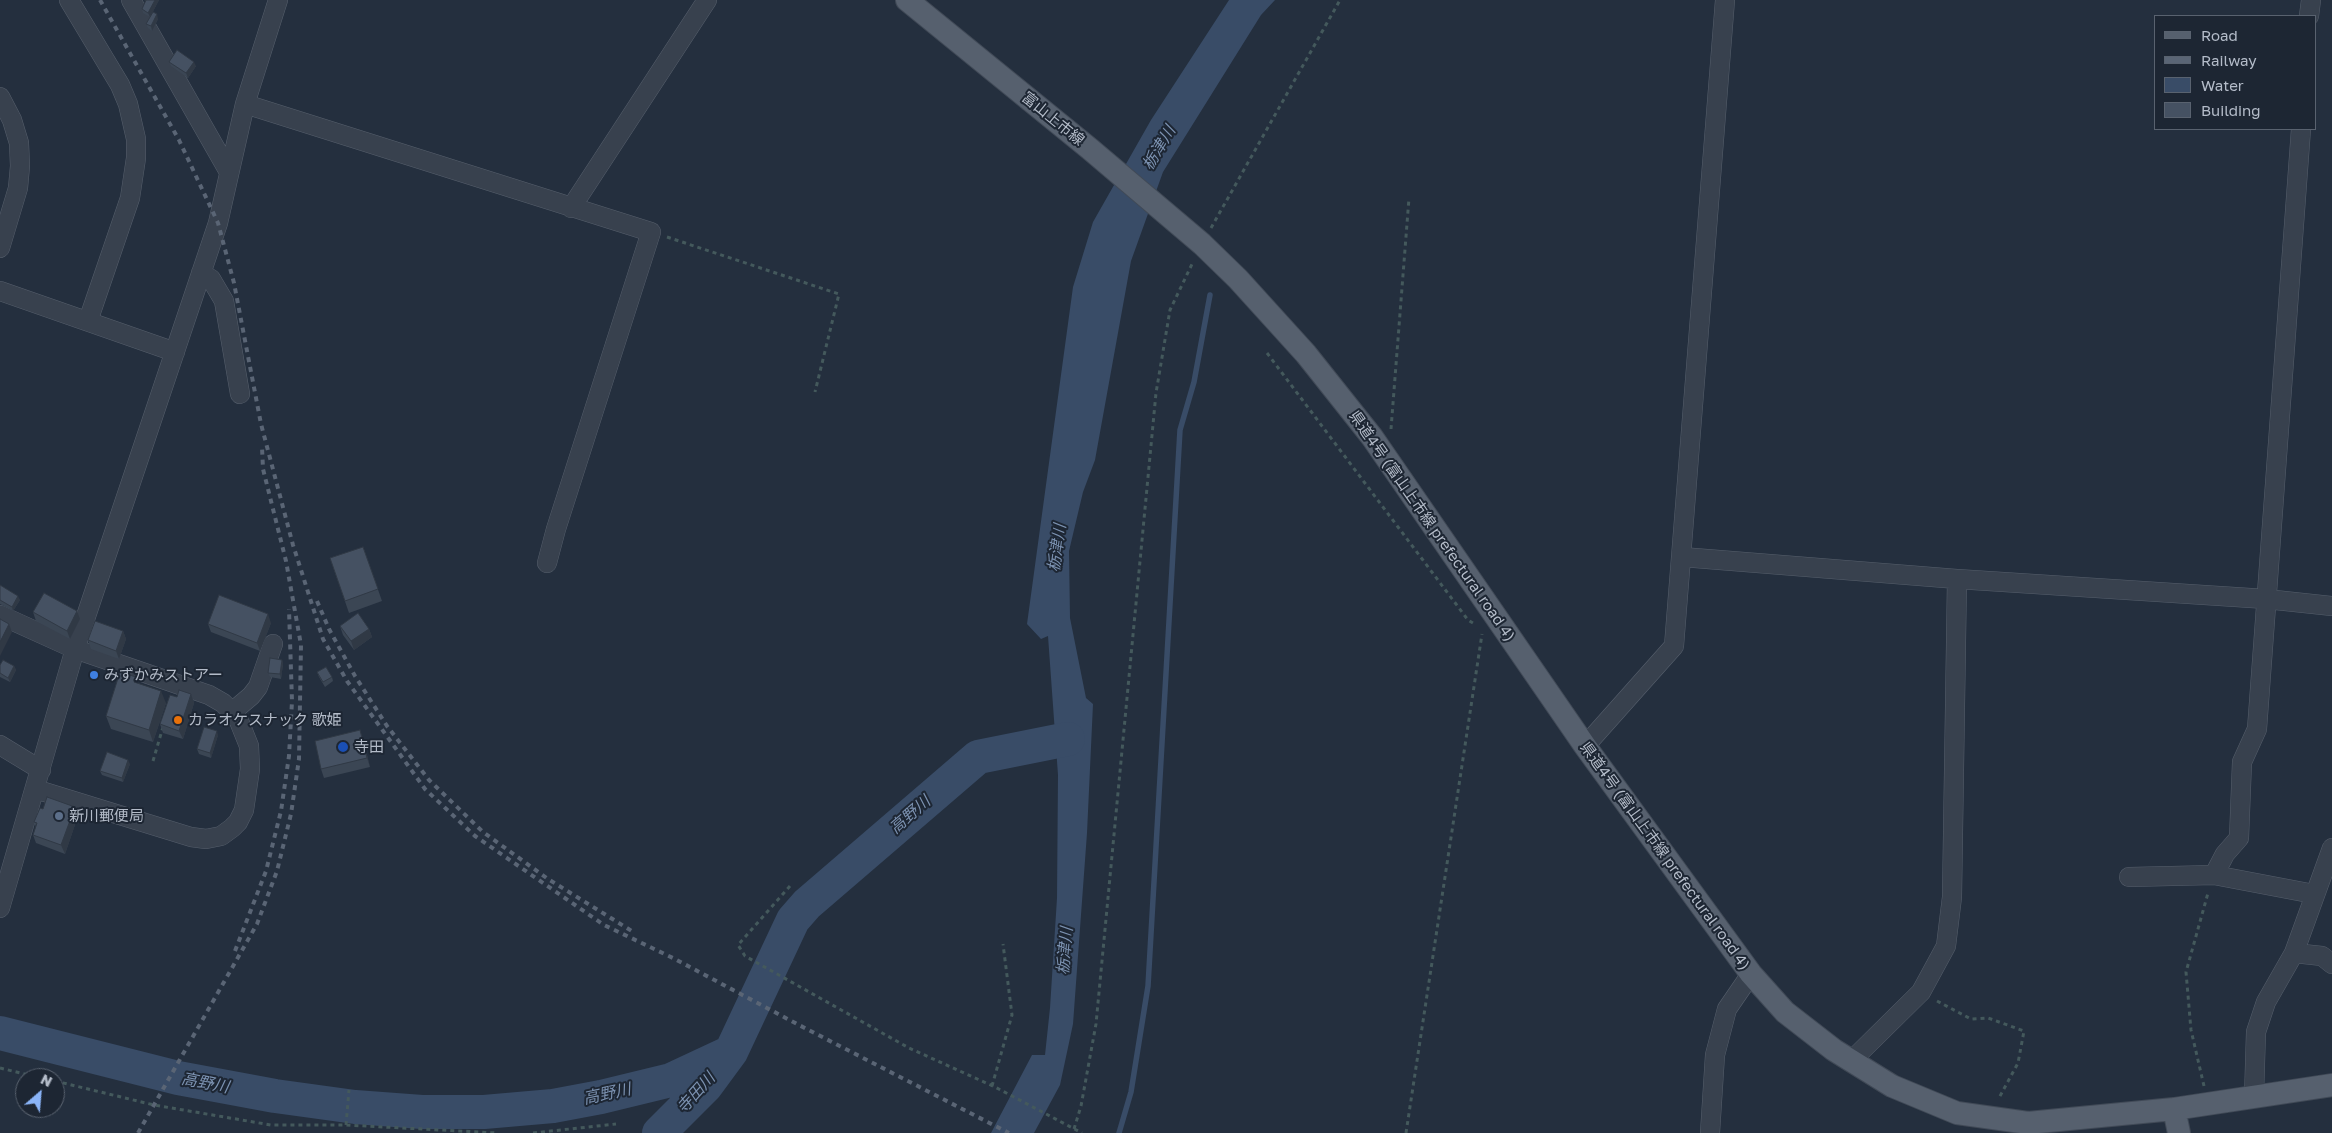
<!DOCTYPE html>
<meta charset="utf-8">
<style>
body{margin:0}
#map{position:relative;width:2332px;height:1133px;overflow:hidden;background:#242f3e;font-family:"Golos Text",sans-serif}
canvas{display:block}
.legend{position:absolute;left:2154px;top:15px;width:162px;height:115px;box-sizing:border-box;background:#1d2633;border:1px solid #59626f;margin:0;padding:6px 9px;list-style:none;font-size:15px;color:#b4bcc9}
.legend li{display:flex;align-items:center;gap:10px;height:25px}
.legend b{width:25px;border:1px solid #59626f}
.north{position:absolute;left:15px;top:1068px;width:50px;height:50px;box-sizing:border-box;background:#1d2633;border:1px solid #59626f;border-radius:50%;rotate:27deg;font-size:14px;font-weight:700;line-height:20px;text-align:center;color:#b4bcc9}
.north::after{content:'';display:block;margin:auto;width:18px;height:22px;background:#8ab4f8;clip-path:polygon(50% 0,100% 100%,50% 72%,0 100%)}
</style>
<div id="map">
<canvas width="2332" height="1133"></canvas>
<ul class="legend">
<li><b style="height:6px;background:#56606e"></b>Road</li>
<li><b style="height:6px;background:#5a6575"></b>Railway</li>
<li><b style="height:14px;background:#394c67"></b>Water</li>
<li><b style="height:14px;background:#455162"></b>Building</li>
</ul>
<div class="north">N</div>
</div>
<script>
const ctx = document.querySelector('canvas').getContext('2d');
ctx.lineJoin = 'round';
function fill(path, color) { ctx.fillStyle = color; ctx.fill(path, 'evenodd'); }
const toPath = rows => new Path2D(rows.map(r => 'M' + r).join(''));
function stroke(path, color, width, dash) { ctx.strokeStyle = color; ctx.lineWidth = width; ctx.lineCap = dash ? 'butt' : 'round'; ctx.setLineDash(dash || []); ctx.stroke(path); }
function drawText(font, color, halo, rows, align = 'center') {
  ctx.font = font + ' "Golos Text","Noto Sans JP",sans-serif'; ctx.lineWidth = 4; ctx.setLineDash([]); ctx.textBaseline = 'middle'; ctx.strokeStyle = halo; ctx.fillStyle = color; for (const [text, x, y, turn = 0] of rows) {
    ctx.save(); ctx.translate(x, y); ctx.rotate((+turn || 0) * Math.PI / 180); ctx.textAlign = isNaN(turn) ? turn : align; if (halo) ctx.strokeText(text, 0, 0); ctx.fillText(text, 0, 0); ctx.restore();
  }
}
const water = toPath([
 [1229,0,1275,0,1261,15,1163,172,1131,261,1095,460,1083,492,1069,551,1070,618,1086,698,1093,704,1087,833,1073,1024,1060,1085,1034,1133,991,1133,1032,1055,1045,1055,1050,1008,1057,898,1058,775,1048,636,1041,639,1027,624,1073,287,1093,222,1151,120]
]);
const stream = toPath([
 [1119,1133,1131,1092,1148,986,1180,430,1194,382,1210,295]
]);
const river = toPath([
 [0,1033,178,1078,275,1096,355,1107,422,1112,484,1112,553,1106,601,1097,671,1080,731,1052],
 [659,1133,706,1086,731,1052,793,920,807,904,978,757,1068,739]
]);
const path = toPath([
 [1211,228,1340,0],
 [667,237,839,294,815,392],
 [1267,353,1468,620,1476,625],
 [1391,429,1409,198],
 [153,761,163,727],
 [790,886,738,945,745,956,909,1048,995,1087,1082,1133],
 [1937,1001,1971,1019,1988,1018,2024,1031,2018,1063,1999,1098],
 [0,1068,41,1078],
 [55,1081,154,1105,271,1125,346,1125,497,1133],
 [992,1086,1012,1015,1003,944],
 [2204,1086,2191,1030,2186,972,2208,893],
 [346,1125,349,1090],
 [1074,1129,1081,1106,1096,1024,1156,393,1170,310,1193,262],
 [533,1133,616,1124],
 [1406,1133,1482,634]
]);
const minor = toPath([
 [69,0,120,85,128,104,136,139,136,158,130,198,88,321],
 [131,0,229,172],
 [2309,16,2311,0],
 [0,97,12,120,19,143,20,166,18,188,0,248],
 [245,104,651,232,556,529,547,563],
 [571,208,707,0],
 [201,273,211,279,224,301,240,394],
 [0,291,175,352],
 [1682,557,1957,579,2266,599,2332,606],
 [0,615,75,649,209,695,223,703,232,712,239,721,249,746,250,769,244,810,238,822,232,828,221,836,206,839,191,837,35,789],
 [232,712,251,696,258,687,273,644],
 [0,745,41,770],
 [1585,746,1674,646,1725,0],
 [2214,875,2225,854,2239,838,2242,762,2257,729,2301,129],
 [2129,877,2214,875,2314,894],
 [0,908,75,649,218,223,245,104,278,0],
 [2294,953,2322,956,2332,964],
 [1851,1061,1921,992,1946,946,1952,897,1957,579],
 [2254,1096,2256,1032,2266,1002,2294,953,2332,848],
 [1710,1133,1715,1055,1727,1009,1751,974]
]);
const major = toPath([
 [907,0,1090,149,1202,244,1238,279,1306,354,1372,437,1585,746,1751,974,1785,1012,1834,1050,1892,1086,1957,1113,2028,1123,2174,1109,2332,1085],
 [2174,1109,2179,1133]
]);
const rail = toPath([
 [100,0,179,140,218,223,234,283,261,424,293,545,323,639,347,681,425,789,475,836,604,925,673,958,797,1024,1009,1133],
 [317,601,329,629,355,676,387,726,429,780,483,832,548,879,635,933],
 [235,951,266,871,281,811,289,756,292,701,289,609],
 [138,1133,257,924,277,871,291,814,299,759,301,645,286,561,263,469,262,447]
]);
const wall = toPath([
 [144,0,159,0,150,17,143,13,142,9,146,1],
 [158,19,152,31,148,28,146,24],
 [169,62,196,66,188,78,171,66],
 [363,547,382,601,349,613,330,558],
 [0,585,20,600,13,611,0,604],
 [33,612,80,619,70,639,36,621],
 [271,623,260,651,211,632,208,624],
 [340,626,369,629,372,637,354,650,343,635],
 [123,631,126,639,119,659,91,649,88,640],
 [282,660,283,664,281,679,270,677,268,673],
 [0,665,14,666,16,670,10,682,0,677],
 [317,672,332,677,333,681,325,687,319,677],
 [191,694,194,703,183,739,163,733,160,724,177,697],
 [166,703,153,742,111,729,106,716],
 [218,735,211,758,199,754,197,749],
 [363,739,370,767,324,778,321,769],
 [130,764,123,782,102,775,100,771],
 [43,809,78,816,65,854,36,843,33,835,36,827,34,822]
]);
const shadedWall = toPath([
 [155,0,159,0,150,17,148,13],
 [157,14,158,19,152,31,151,26],
 [194,62,196,66,188,78,186,73],
 [18,596,20,600,13,611,12,607],
 [77,611,80,619,70,639,67,631],
 [268,614,271,623,260,651,257,643],
 [9,624,12,632,0,656,0,642],
 [369,629,372,637,354,650,351,641],
 [123,631,126,639,119,659,116,651],
 [282,660,283,664,281,679,280,674],
 [14,666,16,670,10,682,8,678],
 [161,691,166,703,153,742,149,730],
 [191,694,194,703,183,739,179,731],
 [360,730,363,739,370,767,367,758],
 [217,731,218,735,211,758,210,753],
 [128,760,130,764,123,782,122,778],
 [75,807,78,816,65,854,61,845]
]);
const building = toPath([
 [146,0,155,0,148,13,142,9,146,0],
 [153,12,157,14,151,26,146,24,153,12],
 [177,50,194,62,186,73,169,62,177,50],
 [363,547,378,589,345,601,330,558,363,547],
 [0,585,18,596,12,607,0,600,0,585],
 [44,593,77,611,67,631,33,612,44,593],
 [219,595,268,614,257,643,208,624,219,595],
 [358,613,369,629,351,641,340,626,358,613],
 [0,619,9,624,0,642,0,619],
 [95,621,123,631,116,651,88,640,95,621],
 [270,658,282,660,280,674,268,673,270,658],
 [3,660,14,666,8,678,0,673,0,665,3,660],
 [326,667,332,677,323,682,317,672,326,667],
 [120,672,136,677,134,682,161,691,149,730,106,716,120,672],
 [179,690,191,694,179,731,160,724,170,695,177,697,179,690],
 [204,727,217,731,210,753,197,749,204,727],
 [360,730,367,758,321,769,315,741,360,730],
 [107,752,128,760,122,778,100,771,107,752],
 [47,797,75,807,61,845,33,835,37,823,34,822,40,808,43,809,47,797]
]);
const markers = [
 [94,675,5,"#3f7fe0"],
 [178,720,5,"#e8710a"],
 [343,747,6,"#1a4fb4"],
 [59,816,5,"#5c6f8a"]
];
const streetNames = [
 ["富山上市線",1053,119,39],
 ["県道4号 (富山上市線 prefectural road 4)",1432,526,55],
 ["県道4号 (富山上市線 prefectural road 4)",1665,856,54]
];
const poiNames = [
 ["みずかみストアー",104,675],
 ["カラオケスナック 歌姫",188,720],
 ["寺田",354,747],
 ["新川郵便局",69,816]
];
const waterNames = [
 ["栃津川",1159,148,-59],
 ["栃津川",1057,548,-82],
 ["高野川",910,815,-41],
 ["栃津川",1065,951,-85],
 ["高野川",205,1083,11],
 ["寺田川",696,1093,-48],
 ["高野川",607,1094,-12]
];
fill(water, '#394c67');
stroke(stream, '#394c67', 5.5);
stroke(river, '#394c67', 34);
stroke(minor, '#565f6c', 20);
stroke(major, '#414a57', 24);
stroke(path, '#44595c', 3, [4, 4]);
stroke(minor, '#38414e', 19);
stroke(major, '#56606e', 22);
stroke(rail, '#5a6575', 4, [5, 5]);
fill(wall, '#3b4654');
fill(shadedWall, '#303945');
fill(building, '#455162');
stroke(building, '#303945', 1);
for (const [x, y, r, color] of markers) { const dot = new Path2D(); dot.arc(x, y, r, 0, 2 * Math.PI); ctx.fillStyle = color; ctx.fill(dot); stroke(dot, '#1d2633', 2); }
drawText('15px', '#b4bcc9', '#1d2633', streetNames);
drawText('15px', '#b4bcc9', '#1d2633', poiNames, 'left');
drawText('italic 16px', '#7c92b1', '#1d2633', waterNames);
</script>
